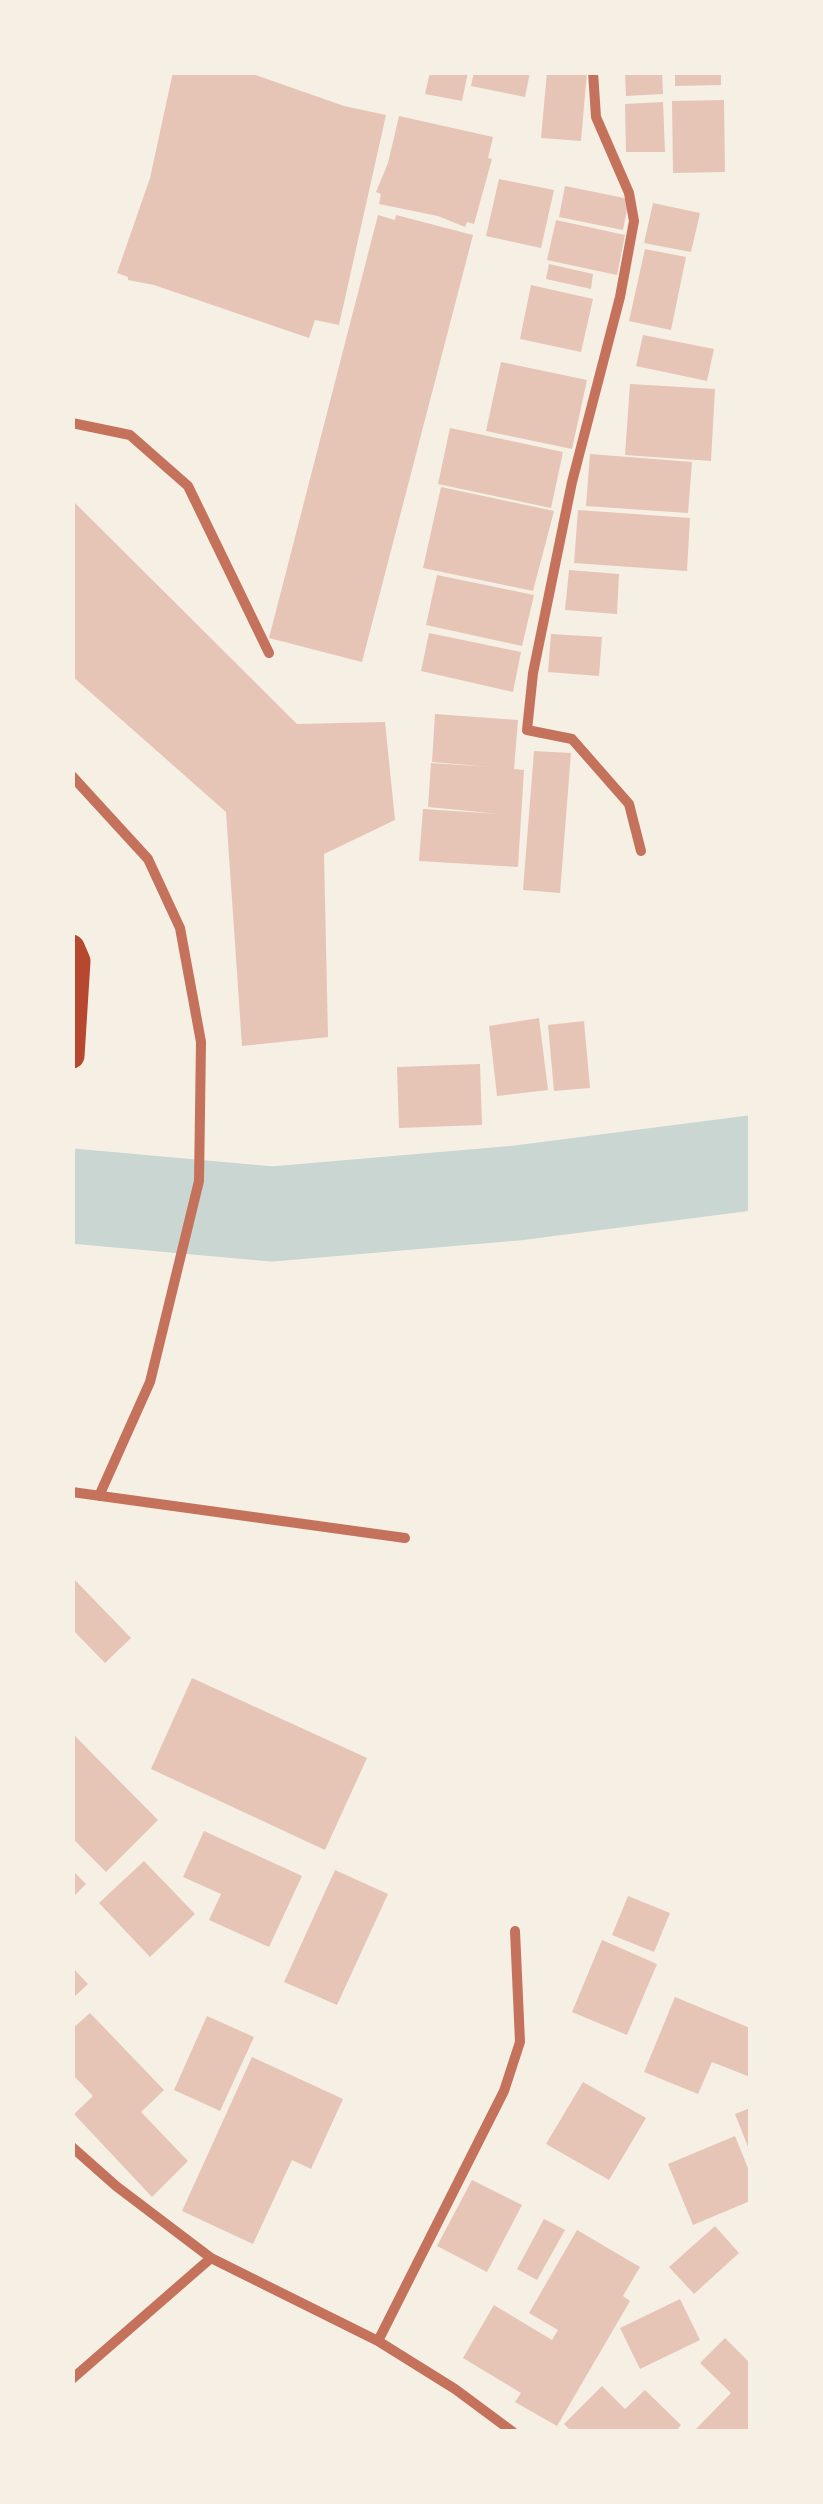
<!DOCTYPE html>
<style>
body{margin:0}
#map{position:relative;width:823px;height:2504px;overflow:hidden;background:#f6efe4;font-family:Barlow,sans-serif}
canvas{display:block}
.frame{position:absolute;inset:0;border:75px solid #f6efe4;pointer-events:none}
</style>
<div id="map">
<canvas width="823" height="2504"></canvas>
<div class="frame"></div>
</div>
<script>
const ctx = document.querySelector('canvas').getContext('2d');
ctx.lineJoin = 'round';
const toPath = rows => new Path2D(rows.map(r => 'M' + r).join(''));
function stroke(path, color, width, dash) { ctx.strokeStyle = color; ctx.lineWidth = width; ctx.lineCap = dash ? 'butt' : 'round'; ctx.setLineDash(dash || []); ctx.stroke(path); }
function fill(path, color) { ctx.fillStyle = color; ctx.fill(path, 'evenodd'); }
const river = toPath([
 [72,1196,272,1214,517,1193,750,1163]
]);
const building = toPath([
 [173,72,247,72,344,106,386,115,339,325,315,320,309,338,154,285,128,280,128,277,117,273,150,178],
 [430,72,468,72,462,101,425,94],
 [474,72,530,72,525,97,471,86],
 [547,72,587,72,581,141,541,138],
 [625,72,662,72,663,94,626,96],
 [675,72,721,72,721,85,675,86],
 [724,100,725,172,673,173,672,101],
 [663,102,665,152,626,152,625,104],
 [399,116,493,137,488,158,492,159,474,224,467,222,465,227,438,216,379,204,381,194,376,192,388,163],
 [499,179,554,190,541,248,486,236],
 [565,186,629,199,623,230,559,217],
 [653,203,700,213,691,252,644,243],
 [378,215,395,220,396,215,473,235,362,662,269,638],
 [556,220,625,235,617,275,547,260],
 [645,249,686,257,671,330,629,321],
 [549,264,593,274,591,289,546,279],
 [531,285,593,299,581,352,520,339],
 [643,335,714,349,707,381,636,366],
 [501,362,587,380,572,449,486,431],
 [630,384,715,389,711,461,625,455],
 [450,428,563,452,551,508,438,484],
 [590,454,692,462,688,513,586,506],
 [441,487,554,511,533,591,423,568],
 [72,500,297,724,385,722,395,820,324,854,328,1037,242,1046,226,812,72,676],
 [578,510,690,518,687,571,574,563],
 [569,570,619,574,617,614,565,610],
 [437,575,534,595,522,646,426,625],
 [429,633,521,652,513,692,421,671],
 [551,634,602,637,599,676,548,672],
 [435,714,518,720,514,769,524,770,518,867,419,861,423,809,500,814,428,807,431,763,491,767,432,762],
 [534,751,571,753,560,893,523,890],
 [539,1018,548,1090,497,1096,489,1026],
 [584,1021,590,1088,554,1091,548,1025],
 [480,1064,482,1125,399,1128,397,1067],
 [72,1577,131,1638,105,1663,72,1629],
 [192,1678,367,1758,325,1850,151,1769],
 [72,1733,158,1820,106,1872,72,1838],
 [204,1831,302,1876,269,1947,209,1920,221,1894,183,1877],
 [144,1861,195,1914,150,1957,99,1903],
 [72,1870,86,1884,72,1898],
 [335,1870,388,1894,337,2005,284,1982],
 [628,1896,670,1913,654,1952,612,1935],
 [602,1940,657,1964,627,2035,572,2012],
 [72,1967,88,1984,72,1999],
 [675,1997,750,2028,750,2077,712,2062,698,2094,644,2072],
 [90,2013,164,2090,141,2112,188,2161,152,2197,74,2114,93,2096,72,2074,72,2029],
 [207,2016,254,2037,220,2111,174,2090],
 [252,2057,343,2099,311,2169,292,2160,253,2244,182,2211],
 [583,2082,646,2118,609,2180,546,2144],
 [750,2108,750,2152,735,2114],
 [735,2136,750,2173,750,2201,693,2225,668,2164],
 [472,2180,522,2205,487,2272,437,2246],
 [544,2219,565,2230,537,2280,517,2269],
 [715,2226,739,2253,694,2294,669,2267],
 [577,2230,640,2267,623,2296,630,2301,557,2426,515,2402,521,2393,463,2358,494,2305,552,2340,558,2330,529,2313],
 [680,2299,700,2340,640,2369,620,2328],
 [725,2338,750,2363,750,2432,693,2432,731,2393,700,2363],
 [602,2386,625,2409,645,2390,681,2425,675,2432,572,2432,564,2424]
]);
const minor = toPath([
 [593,72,596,117,629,193,634,221,620,297,572,482,533,673,527,730,572,739,629,804,641,851],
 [72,423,130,435,188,486,269,653],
 [72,776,148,859,180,928,201,1042,199,1181,150,1382,99,1496],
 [72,1492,405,1538],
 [72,2147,116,2186,211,2258,378,2341,455,2389,513,2432],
 [378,2341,504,2091,520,2042,515,1931],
 [72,2379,211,2258]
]);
const primary = toPath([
 [72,947,78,961,72,1056]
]);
stroke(river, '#c9d6d2', 95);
fill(building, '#e6c5b7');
stroke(minor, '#c5725c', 10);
stroke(primary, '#b5482f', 25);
</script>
